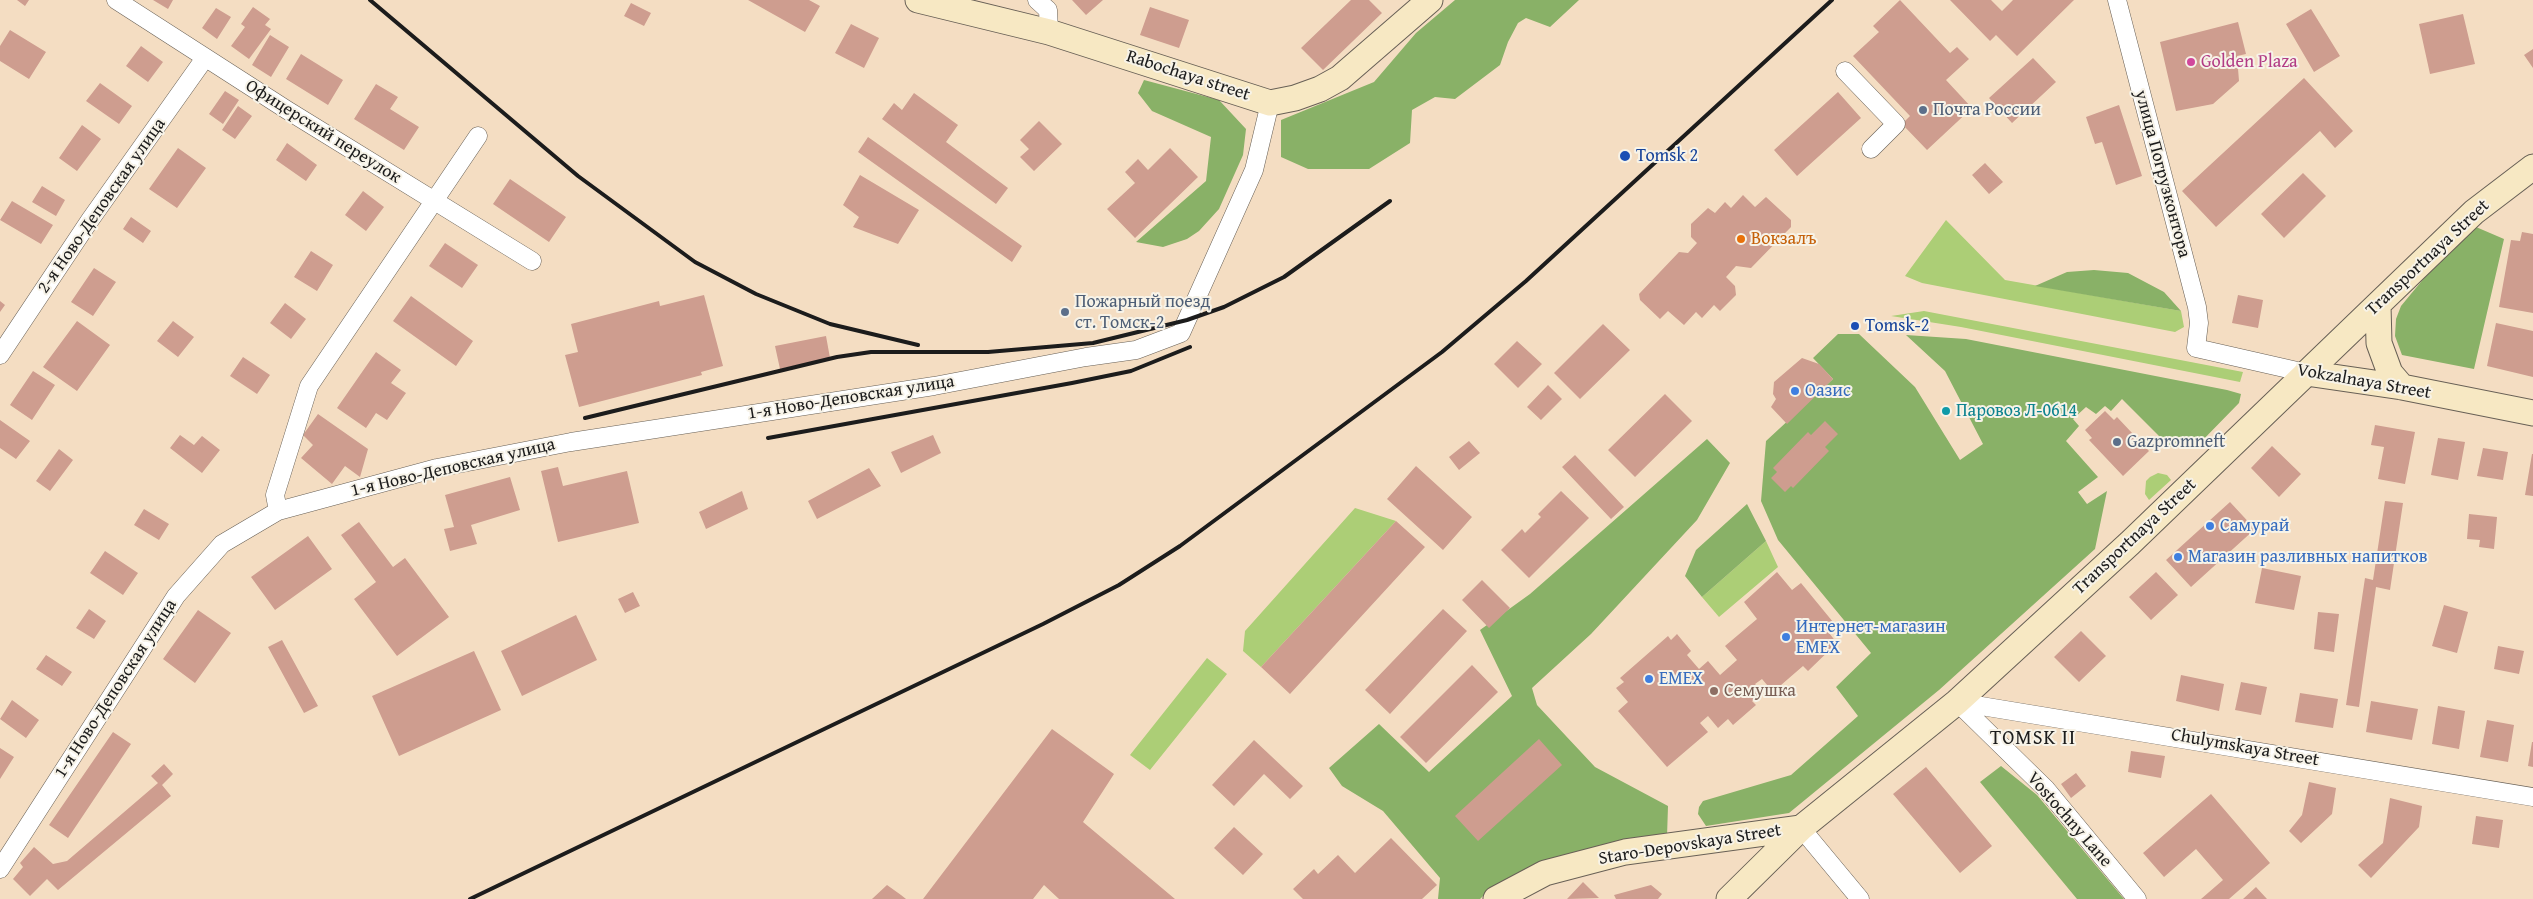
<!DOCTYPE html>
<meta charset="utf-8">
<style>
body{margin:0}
canvas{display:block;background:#f4ddc2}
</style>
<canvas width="2533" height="899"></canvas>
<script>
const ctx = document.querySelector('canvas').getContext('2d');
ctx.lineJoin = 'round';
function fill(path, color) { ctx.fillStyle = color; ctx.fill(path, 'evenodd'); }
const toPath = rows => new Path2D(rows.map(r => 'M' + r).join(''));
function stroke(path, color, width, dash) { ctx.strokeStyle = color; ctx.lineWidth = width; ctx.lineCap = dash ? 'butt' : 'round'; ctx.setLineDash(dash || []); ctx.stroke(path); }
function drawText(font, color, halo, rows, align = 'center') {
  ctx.font = font + ' "Gentium Book Plus",serif'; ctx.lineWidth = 4; ctx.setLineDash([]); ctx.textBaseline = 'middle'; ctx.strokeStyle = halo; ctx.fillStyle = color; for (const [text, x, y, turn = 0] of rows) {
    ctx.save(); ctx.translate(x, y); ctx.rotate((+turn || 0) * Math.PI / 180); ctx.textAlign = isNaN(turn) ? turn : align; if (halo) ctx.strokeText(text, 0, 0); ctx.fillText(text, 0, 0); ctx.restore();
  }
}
const green = toPath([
 [1946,220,2005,280,2181,311,2184,327,2175,332,1922,283,1905,276],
 [1924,311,2243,372,2240,382,1961,327,1891,316],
 [2158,473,2167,475,2171,480,2149,500,2145,494,2146,481,2150,477],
 [1355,508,1396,521,1261,667,1243,651,1245,631],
 [1766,541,1778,567,1719,617,1702,597],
 [1207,658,1227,674,1150,770,1130,755]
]);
const forest = toPath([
 [1455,0,1579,0,1550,27,1526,18,1518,23,1508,42,1500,65,1455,99,1435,97,1412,110,1410,143,1369,169,1308,169,1281,157,1281,120,1374,82,1416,33],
 [1144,80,1219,100,1246,129,1243,155,1219,209,1199,231,1187,239,1163,247,1136,242,1206,181,1211,137,1152,111,1138,93],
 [2476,227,2504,239,2474,369,2402,355,2395,336,2396,319,2401,306,2430,271],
 [2094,270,2128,273,2164,292,2181,311,2035,286,2067,272],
 [1838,334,1859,334,1915,387,1960,460,1983,444,1945,371,1906,335,1966,339,2227,390,2241,394,2239,403,2196,447,2170,447,2122,399,2111,411,2105,406,2096,414,2086,407,2073,419,2079,426,2066,441,2098,477,2078,492,2087,504,2107,491,2095,549,1939,690,1789,813,1706,826,1698,814,1699,807,1703,801,1791,775,1858,716,1836,687,1871,653,1778,540,1761,501,1766,441,1833,379,1813,358],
 [1707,439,1730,463,1697,520,1591,634,1532,688,1537,705,1595,767,1668,806,1667,837,1485,894,1480,899,1438,899,1440,878,1383,811,1342,786,1329,768,1379,724,1429,772,1512,696,1480,630,1530,594],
 [1747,504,1766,541,1702,597,1685,576,1696,550],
 [2001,766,2037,795,2124,899,2077,899,1980,782]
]);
const building = toPath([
 [17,0,29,0,25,6],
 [153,0,173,0,168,9],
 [748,0,809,0,820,6,805,32],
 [1072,0,1103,0,1086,15],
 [1351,0,1369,0,1382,13,1323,70,1301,48],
 [1900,0,1950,53,1957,47,1969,59,1946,80,1972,108,1927,150,1902,124,1910,116,1853,56,1879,32,1873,26],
 [1950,0,1991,0,2002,11,2013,0,2074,0,2017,56,1996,35,1990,41],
 [631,3,651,13,644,26,624,16],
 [253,7,270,19,265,25,271,29,249,59,231,46,245,27,241,24],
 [1150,7,1189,20,1179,48,1140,35],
 [216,8,231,17,217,39,202,28],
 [2311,9,2340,56,2314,72,2286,24],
 [2463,14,2475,64,2430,74,2419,24],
 [2238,22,2246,54,2237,56,2239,81,2213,104,2176,111,2160,42],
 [851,24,879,38,864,68,835,53],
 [10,30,46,52,29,79,0,61,0,46],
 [270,35,289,47,271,77,252,65],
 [141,46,163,62,148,82,126,66],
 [2533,49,2533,68,2524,55],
 [301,54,343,80,328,105,286,79],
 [2033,58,2056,82,2012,123,1989,98],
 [2304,78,2353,131,2335,148,2320,131,2216,227,2182,191],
 [100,83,132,106,119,124,86,101],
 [376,84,398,97,390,109,419,127,404,150,354,119],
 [225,91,239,100,223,124,209,114],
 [1838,92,1861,118,1797,176,1774,150],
 [914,93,958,125,946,142,1008,188,996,204,882,119,894,103,902,110],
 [2119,105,2142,176,2116,185,2102,142,2095,144,2086,117],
 [238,106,252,116,235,139,222,130],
 [1039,121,1062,144,1034,171,1020,157,1029,149,1020,140],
 [82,125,101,139,77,171,59,158],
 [868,137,1022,246,1012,262,858,152],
 [287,143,317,165,306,181,276,160],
 [178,148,206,168,177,208,149,189],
 [1170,148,1198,177,1135,238,1107,209,1135,183,1125,172,1138,159,1148,170],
 [1985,163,2003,182,1989,194,1972,175],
 [2303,173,2326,196,2284,238,2261,214],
 [860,175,919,210,898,244,853,227,859,217,843,205],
 [510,179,566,217,549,242,493,204],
 [42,186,65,200,56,216,32,202],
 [363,191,384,207,366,231,345,215],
 [1743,195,1755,207,1766,197,1791,220,1791,227,1751,268,1736,266,1726,277,1735,286,1736,295,1720,311,1714,305,1702,318,1696,312,1684,325,1668,311,1660,319,1640,300,1639,294,1679,252,1688,253,1697,243,1691,237,1691,224,1708,208,1715,213,1725,202,1731,208],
 [12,201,53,225,41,244,0,220],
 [131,217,151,231,143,243,123,229],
 [2522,232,2533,234,2533,313,2499,307,2511,240,2520,241],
 [445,243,478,265,462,288,429,266],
 [311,251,333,265,317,291,294,277],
 [94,268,116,282,93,316,71,302],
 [704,295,723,366,701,372,702,375,579,407,565,355,578,352,571,324,659,301,660,306],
 [2238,295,2263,300,2258,328,2232,323],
 [411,296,473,341,456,366,393,321],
 [0,301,5,305,0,312],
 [285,303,306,319,291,339,270,323],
 [77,321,110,345,77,391,43,367],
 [173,321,194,337,178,357,157,341],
 [2496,323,2533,331,2533,377,2487,366],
 [1603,324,1630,350,1580,399,1554,373],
 [826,336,830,358,780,369,775,346],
 [1517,341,1542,364,1518,388,1494,364],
 [376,352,401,370,391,383,406,393,387,420,376,413,366,428,337,408],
 [243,357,270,375,257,394,230,376],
 [1802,358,1819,364,1833,379,1787,424,1771,407,1776,399,1773,394,1774,382],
 [33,371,55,385,32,420,10,405],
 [1548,385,1562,399,1541,420,1527,407],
 [1665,394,1692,421,1635,477,1608,450],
 [2105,411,2114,420,2117,417,2149,451,2123,476,2089,440,2092,438,2085,430],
 [318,414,368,449,360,477,345,466,332,484,301,458,313,445,303,435],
 [0,420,30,441,16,459,0,448],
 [1825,421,1838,434,1825,447,1829,451,1793,488,1791,486,1785,492,1771,478,1777,472,1773,468,1808,432,1811,435],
 [2375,425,2415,432,2405,484,2378,479,2384,447,2371,445],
 [180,435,194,445,202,436,220,450,202,473,170,448],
 [933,435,941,453,901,473,891,452],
 [2438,438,2465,442,2458,480,2431,475],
 [1469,441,1480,453,1459,470,1449,457],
 [2272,446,2301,474,2279,497,2251,468],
 [2483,448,2508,452,2503,480,2477,476],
 [59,449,73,460,50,491,36,481],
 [2532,454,2533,454,2533,496,2525,495],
 [1575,455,1624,507,1611,519,1562,467],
 [1416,466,1472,517,1443,550,1387,499],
 [558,467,563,486,627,471,639,523,558,542,541,471],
 [869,468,881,486,817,519,808,501],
 [510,477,520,510,471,525,477,544,450,551,444,529,454,527,445,495],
 [742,491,748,509,706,529,699,512],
 [1561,491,1589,518,1529,578,1501,550,1522,529,1525,533,1541,517,1538,514],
 [2385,501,2403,503,2390,590,2376,587,2359,707,2346,705,2365,578,2373,580],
 [2230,502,2255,529,2191,587,2166,560],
 [144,509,169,524,159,540,134,525],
 [2469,514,2497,517,2494,549,2479,547,2480,540,2467,539],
 [1396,521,1425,547,1290,694,1261,667],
 [359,522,393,567,405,558,449,617,397,656,354,599,376,582,341,535],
 [308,536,332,569,275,610,251,577],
 [105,551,138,573,123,595,90,573],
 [2262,568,2301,576,2294,610,2255,603],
 [1777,572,1792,590,1801,583,1833,622,1825,628,1837,643,1808,671,1803,666,1773,692,1762,679,1755,684,1762,692,1752,701,1756,705,1733,725,1728,719,1718,728,1708,716,1700,723,1708,732,1667,767,1618,711,1628,702,1616,688,1624,682,1620,678,1668,636,1671,640,1677,634,1691,651,1687,655,1699,669,1708,661,1720,675,1737,660,1725,646,1757,619,1744,602],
 [2156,572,2178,595,2151,620,2129,597],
 [1482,580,1510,608,1489,628,1462,600],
 [633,592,640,606,625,613,618,599],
 [2444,605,2468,612,2457,653,2432,646],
 [89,609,106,621,94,639,76,628],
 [1443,609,1467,631,1390,714,1365,690],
 [198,610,231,633,195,683,163,659],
 [2318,612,2339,614,2334,652,2314,649],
 [576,615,597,660,522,696,501,651],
 [2081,631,2106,656,2079,682,2054,657],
 [282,640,318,706,304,713,268,647],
 [2498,646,2524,651,2519,674,2494,669],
 [474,651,501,710,399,756,372,696],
 [46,655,72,672,62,686,36,669],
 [1472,665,1498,692,1426,763,1400,737],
 [2181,675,2224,684,2219,711,2176,701],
 [2241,682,2267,687,2261,715,2235,710],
 [2300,693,2338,699,2333,728,2295,722],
 [12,700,39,720,26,738,0,719],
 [2371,701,2418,709,2412,740,2366,732],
 [2438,706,2465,711,2459,749,2432,744],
 [2487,720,2514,725,2508,762,2480,757],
 [1052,729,1114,774,1083,822,1175,899,1059,899,1044,885,1033,899,923,899],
 [113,732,131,744,68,838,49,825],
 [1539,739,1562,765,1478,841,1455,816],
 [1254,740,1303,786,1290,799,1264,774,1234,806,1212,785],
 [2532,742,2533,742,2533,767,2528,766],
 [0,748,14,757,0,779],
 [2131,751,2165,756,2161,778,2128,772],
 [164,764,173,774,162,785,171,796,58,890,47,879,30,896,13,879,23,867,20,863,34,847,53,864,67,861,158,783,151,776],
 [1926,767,1992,846,1960,873,1893,794],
 [2076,773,2086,786,2071,798,2061,784],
 [2309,782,2336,788,2332,814,2301,843,2289,831,2302,815],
 [2211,794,2270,863,2229,899,2201,899,2223,880,2196,849,2164,877,2143,853],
 [2390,798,2422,806,2419,827,2371,878,2358,865,2383,843],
 [2476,816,2503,820,2499,848,2472,844],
 [1234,827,1263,854,1243,875,1214,848],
 [1391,838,1437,885,1422,899,1303,899,1293,889,1314,869,1318,874,1338,855,1355,873],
 [1583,882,1599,898,1567,899],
 [887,885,901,895,906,899,872,899],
 [1651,885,1662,894,1658,899,1616,899,1614,895],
 [2256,887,2267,899,2243,899]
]);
const street = toPath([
 [116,0,287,110,532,261],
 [1037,0,1048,10,1049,32],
 [2117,0,2197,307,2199,323,2196,348,2306,373],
 [1845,71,1896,124,1871,149],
 [0,355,90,220,205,58],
 [278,511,437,468,571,442,934,386,1086,357,1136,350,1181,333,1254,170,1270,103],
 [1957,702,2533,797],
 [1957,702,2046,789,2137,899],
 [1801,828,1860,899],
 [0,869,176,596,222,544,278,511,275,495,309,386,478,136]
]);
const secondary = toPath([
 [918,0,1049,32,1270,103,1295,98,1320,89,1340,78,1430,0],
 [2378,305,2379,343,2390,373,2402,387],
 [2306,373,2402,387,2533,413],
 [1496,899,1545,873,1625,852,1801,828],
 [1729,899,1801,828,1957,702,2130,543,2474,212,2533,167]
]);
const rail = toPath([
 [370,0,578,176,695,262,756,294,830,324,918,345],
 [585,418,837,357,871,352,988,352,1093,343,1187,320,1224,307,1284,277,1390,201],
 [768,438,1072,383,1131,371,1190,347],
 [470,899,1043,624,1119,585,1180,546,1442,352,1526,281,1832,0]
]);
const markers = [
 [2191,62,5,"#d1479c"],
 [1923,110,5,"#5c6f8a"],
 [1625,156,6,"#1a4fb4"],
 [1741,239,5,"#e8710a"],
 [1065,312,5,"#5c6f8a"],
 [1855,326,5,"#1a4fb4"],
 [1795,391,5,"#3f7fe0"],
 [1946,411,5,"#0f9aa8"],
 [2117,442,5,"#5c6f8a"],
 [2210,526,5,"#3f7fe0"],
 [2178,557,5,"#3f7fe0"],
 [1786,637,5,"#3f7fe0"],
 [1649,679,5,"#3f7fe0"],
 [1714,691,5,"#8d6e63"]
];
const hotelNames = [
 ["Golden Plaza",2201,62]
];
const streetNames = [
 ["Rabochaya street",1188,76,18],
 ["Офицерский переулок",323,132,32],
 ["улица Погрузконтора",2162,174,75],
 ["2-я Ново-Деповская улица",102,206,-55],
 ["Transportnaya Street",2428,258,-43],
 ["Vokzalnaya Street",2364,382,10],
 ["1-я Ново-Деповская улица",851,398,-9],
 ["1-я Ново-Деповская улица",453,468,-13],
 ["Transportnaya Street",2135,537,-43],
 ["1-я Ново-Деповская улица",116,689,-57],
 ["Chulymskaya Street",2245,748,10],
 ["Vostochny Lane",2069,820,49],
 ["Staro-Depovskaya Street",1690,845,-9]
];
const serviceNames = [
 ["Почта России",1933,110],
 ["Пожарный поезд",1075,302],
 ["ст. Томск-2",1075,323],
 ["Gazpromneft",2127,442]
];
const transitNames = [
 ["Tomsk 2",1636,156],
 ["Tomsk-2",1865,326]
];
const foodNames = [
 ["Вокзалъ",1751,239]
];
const shopNames = [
 ["Оазис",1805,391],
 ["Самурай",2220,526],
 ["Магазин разливных напитков",2188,557],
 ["Интернет-магазин",1796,627],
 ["EMEX",1796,648],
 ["EMEX",1659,679]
];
const cultureNames = [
 ["Паровоз Л-0614",1956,411]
];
const educationNames = [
 ["Семушка",1724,691]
];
const quarterNames = [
 ["TOMSK II",2033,739]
];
fill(green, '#acce76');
fill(forest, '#89b167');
fill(building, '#ce9d8f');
stroke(street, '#686056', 19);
stroke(secondary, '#686056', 27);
stroke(street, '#fff', 18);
stroke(secondary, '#f7e8c3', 25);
stroke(rail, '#1c1c1c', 4);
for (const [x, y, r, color] of markers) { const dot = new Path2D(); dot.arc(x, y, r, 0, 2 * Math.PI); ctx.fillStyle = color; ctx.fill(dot); stroke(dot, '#f7f3e8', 2); }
drawText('18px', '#b23c85', '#f7f3e8', hotelNames, 'left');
drawText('18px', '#1c1c1c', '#f7f3e8', streetNames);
drawText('18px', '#4e5e75', '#f7f3e8', serviceNames, 'left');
drawText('18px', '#164399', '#f7f3e8', transitNames, 'left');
drawText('18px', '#c56008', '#f7f3e8', foodNames, 'left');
drawText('18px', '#366cbe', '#f7f3e8', shopNames, 'left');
drawText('18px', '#0d838f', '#f7f3e8', cultureNames, 'left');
drawText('18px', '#785e54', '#f7f3e8', educationNames, 'left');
ctx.letterSpacing = '1px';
drawText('20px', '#1c1c1c', '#f7f3e8', quarterNames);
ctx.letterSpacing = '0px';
</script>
